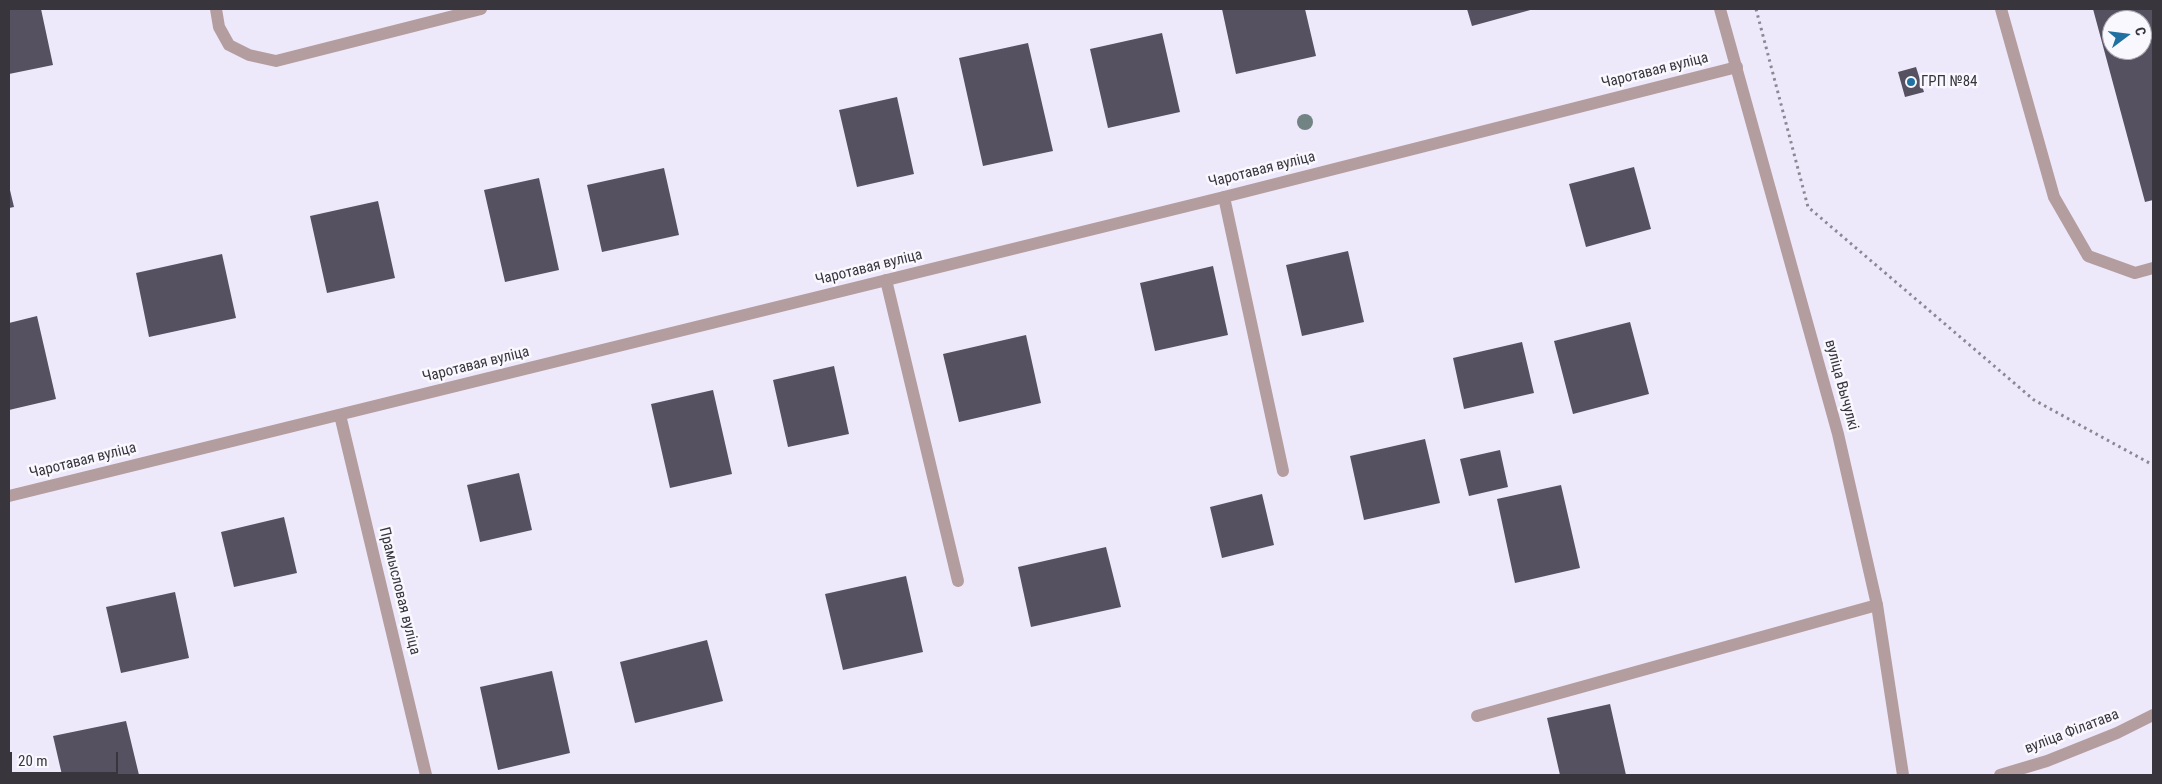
<!DOCTYPE html>
<meta charset="utf-8">
<style>
body{margin:0}
#map{position:relative;width:2162px;height:784px;overflow:hidden;background:#eee8fb;font-family:"Roboto Condensed",sans-serif}
canvas{display:block}
.frame{position:absolute;inset:0;border:10px solid #38353d;pointer-events:none}
.north{position:absolute;left:2102px;top:10px;width:50px;height:50px;box-sizing:border-box;background:#faf8ff;border:1px solid #acaab1;border-radius:50%;rotate:75deg;font-size:14px;font-weight:700;line-height:20px;text-align:center;color:#38353d}
.north::after{content:'';display:block;margin:auto;width:18px;height:22px;background:#2170a2;clip-path:polygon(50% 0,100% 100%,50% 72%,0 100%)}
.scale{position:absolute;left:10px;top:752px;width:108px;height:22px;box-sizing:border-box;border:2px solid #38353d;border-top:0;padding-left:6px;font-size:15px;line-height:18px;white-space:nowrap;color:#38353d;-webkit-text-stroke:4px #faf8ff;paint-order:stroke}
</style>
<div id="map">
<canvas width="2162" height="784"></canvas>
<div class="frame"></div>
<div class="north">С</div>
<div class="scale">20 m</div>
</div>
<script>
const ctx = document.querySelector('canvas').getContext('2d');
ctx.lineJoin = 'round';
function fill(path, color) { ctx.fillStyle = color; ctx.fill(path, 'evenodd'); }
const toPath = rows => new Path2D(rows.map(r => 'M' + r).join(''));
function stroke(path, color, width, dash) { ctx.strokeStyle = color; ctx.lineWidth = width; ctx.lineCap = dash ? 'butt' : 'round'; ctx.setLineDash(dash || []); ctx.stroke(path); }
function drawText(font, color, halo, rows, align = 'center') {
  ctx.font = font + ' "Roboto Condensed",sans-serif'; ctx.lineWidth = 5; ctx.setLineDash([]); ctx.textBaseline = 'middle'; ctx.strokeStyle = halo; ctx.fillStyle = color; for (const [text, x, y, turn = 0] of rows) {
    ctx.save(); ctx.translate(x, y); ctx.rotate((+turn || 0) * Math.PI / 180); ctx.textAlign = isNaN(turn) ? turn : align; if (halo) ctx.strokeText(text, 0, 0); ctx.fillText(text, 0, 0); ctx.restore();
  }
}
const building = toPath([
 [9,9,41,9,53,65,9,74],
 [1222,9,1305,9,1316,56,1236,74],
 [1467,9,1534,9,1472,26],
 [2093,9,2153,9,2153,200,2145,202],
 [2112,20,2142,20,2142,50,2112,50],
 [1162,33,1180,112,1108,128,1090,49],
 [1028,43,1053,151,983,166,959,58],
 [1916,67,1924,92,1905,97,1898,72],
 [897,97,914,174,857,187,839,110],
 [1634,167,1651,229,1586,247,1569,184],
 [664,168,679,235,602,252,587,185],
 [539,178,559,270,505,282,484,190],
 [9,186,14,207,9,208],
 [378,201,395,278,327,293,310,216],
 [1348,251,1364,322,1302,336,1286,265],
 [222,254,236,318,149,337,136,273],
 [1213,266,1228,335,1155,351,1140,283],
 [37,316,56,399,9,410,9,323],
 [1630,322,1649,394,1573,414,1554,341],
 [1026,335,1041,403,959,422,943,354],
 [1522,342,1534,393,1464,409,1453,358],
 [834,366,849,434,788,447,773,380],
 [713,390,732,474,670,488,651,404],
 [1425,439,1440,503,1364,520,1350,456],
 [1500,450,1508,487,1469,496,1460,459],
 [519,473,532,530,480,542,467,485],
 [1561,485,1580,568,1515,583,1497,499],
 [1262,494,1274,545,1222,558,1210,507],
 [284,517,297,573,234,587,221,532],
 [1106,547,1121,607,1031,627,1018,567],
 [906,576,923,652,843,670,825,594],
 [175,592,189,658,121,673,106,607],
 [707,640,723,701,635,723,620,662],
 [552,671,570,753,498,770,480,687],
 [1610,704,1626,775,1560,775,1547,718],
 [126,721,139,775,62,775,53,736]
]);
const path = toPath([
 [1756,9,1808,207,2034,400,2153,465]
]);
const service = toPath([
 [216,9,219,27,229,45,249,55,276,61,481,9],
 [2001,9,2054,197,2088,256,2135,273,2153,268],
 [1224,197,1283,471],
 [886,280,958,581],
 [1477,716,1877,605]
]);
const minor = toPath([
 [340,415,426,775],
 [9,496,1224,197,1737,67],
 [2000,775,2047,761,2117,733,2153,715]
]);
const tertiary = toPath([
 [1720,9,1838,434,1877,605,1903,775]
]);
const trees = [
 [1305,122]
];
const markers = [
 [1911,82,5,"#2170a2"]
];
const streetNames = [
 ["Чаротавая вуліца",1655,71,-14],
 ["Чаротавая вуліца",1262,170,-14],
 ["Чаротавая вуліца",869,268,-14],
 ["Чаротавая вуліца",476,365,-14],
 ["вуліца Вычулкі",1841,385,75],
 ["Чаротавая вуліца",83,461,-14],
 ["Прамысловая вуліца",399,591,76],
 ["вуліца Філатава",2072,732,-21]
];
const poiNames = [
 ["ГРП №84",1921,82]
];
fill(building, '#565161');
stroke(path, '#8c8794', 3, [2.5, 4]);
stroke(service, '#b49d9f', 12);
stroke(minor, '#b49d9f', 12);
stroke(tertiary, '#b49d9f', 12);
ctx.fillStyle = '#718382';
for (const [x, y] of trees) { ctx.beginPath(); ctx.arc(x, y, 8, 0, 2 * Math.PI); ctx.fill(); }
for (const [x, y, r, color] of markers) { const dot = new Path2D(); dot.arc(x, y, r, 0, 2 * Math.PI); ctx.fillStyle = color; ctx.fill(dot); stroke(dot, '#faf8ff', 2); }
drawText('15px', '#38353d', '#faf8ff', streetNames);
drawText('15px', '#38353d', '#faf8ff', poiNames, 'left');
</script>
